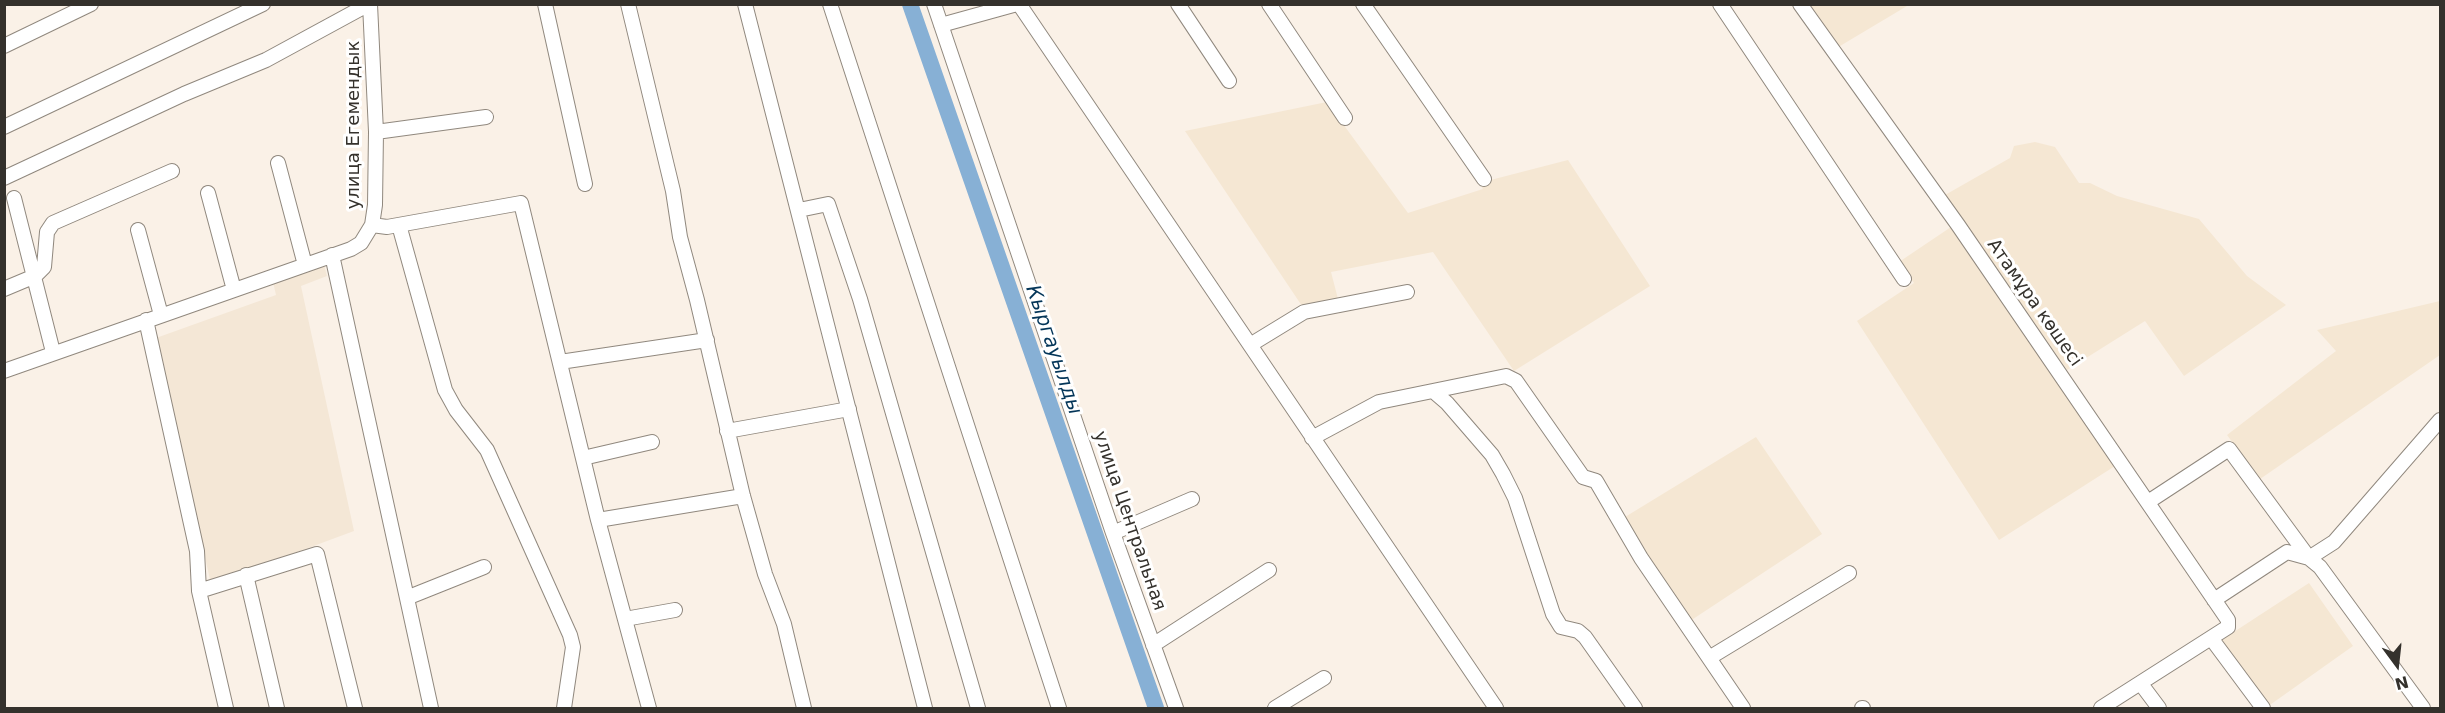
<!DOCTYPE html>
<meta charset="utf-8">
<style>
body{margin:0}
#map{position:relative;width:2445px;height:713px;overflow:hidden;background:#faf1e7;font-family:"DejaVu Sans",sans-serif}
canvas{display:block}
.frame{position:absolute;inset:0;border:6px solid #34312c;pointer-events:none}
.north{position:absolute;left:2367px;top:635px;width:60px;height:60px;-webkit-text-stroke:4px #fff;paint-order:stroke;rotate:165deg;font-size:16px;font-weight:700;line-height:24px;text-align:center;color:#34312c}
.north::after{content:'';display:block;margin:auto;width:21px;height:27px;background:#34312c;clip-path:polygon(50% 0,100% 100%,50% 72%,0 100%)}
</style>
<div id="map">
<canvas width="2445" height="713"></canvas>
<div class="frame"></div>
<div class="north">N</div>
</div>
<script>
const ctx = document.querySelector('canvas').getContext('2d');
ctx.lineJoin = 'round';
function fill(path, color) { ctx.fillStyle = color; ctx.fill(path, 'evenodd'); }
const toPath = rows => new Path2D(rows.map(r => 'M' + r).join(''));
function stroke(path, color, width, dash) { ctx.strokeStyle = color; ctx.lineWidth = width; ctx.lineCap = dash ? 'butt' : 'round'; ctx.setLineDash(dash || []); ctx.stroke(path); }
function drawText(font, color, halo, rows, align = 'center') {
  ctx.font = font + ' "DejaVu Sans",sans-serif'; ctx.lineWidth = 6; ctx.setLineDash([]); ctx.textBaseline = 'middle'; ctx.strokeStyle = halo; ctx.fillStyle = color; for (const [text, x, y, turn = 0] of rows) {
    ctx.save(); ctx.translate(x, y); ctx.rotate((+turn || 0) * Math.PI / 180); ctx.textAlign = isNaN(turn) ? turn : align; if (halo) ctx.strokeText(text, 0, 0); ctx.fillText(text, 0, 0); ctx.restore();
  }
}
const built = toPath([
 [324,264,327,276,301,286,354,531,211,584,156,338,276,295,273,282]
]);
const industrial = toPath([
 [1906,4,1907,6,1835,49,1805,5],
 [1327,102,1408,213,1483,189,1479,183,1568,160,1650,286,1514,371,1433,252,1331,272,1338,299,1302,306,1185,131],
 [2035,142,2055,147,2079,183,2090,183,2117,196,2199,219,2247,276,2286,305,2184,376,2145,321,2067,370,1945,195,2010,158,2014,146],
 [1951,227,2115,466,1999,540,1857,321,1914,283,1899,262],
 [2440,301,2440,355,2260,479,2227,435,2336,351,2317,330],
 [1756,437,1822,534,1690,621,1648,559,1625,517],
 [2309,583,2353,646,2267,707,2220,641]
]);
const river = toPath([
 [910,4,1156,708]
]);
const minor = toPath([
 [545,4,585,184],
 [628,4,673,191,680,237,697,300,743,496,765,574,784,624,804,708],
 [745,4,925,708],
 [830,4,1059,708],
 [934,4,1113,533,1176,708],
 [1019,4,1496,708],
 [1178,4,1229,81],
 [1269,4,1345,118],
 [1363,4,1484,179],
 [1720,4,1904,279],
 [1800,4,1958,225,2228,620,2228,627,2101,708],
 [941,25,1017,4],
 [4,46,91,4],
 [4,127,263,4],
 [376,132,486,117],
 [278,163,305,265],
 [4,178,184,94,266,60,369,4],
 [208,193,234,290],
 [14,198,53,352],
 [799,210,828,204,860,299,978,708],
 [372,225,387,227,521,203,598,520,649,708],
 [399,225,445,390,456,410,487,450,570,635,573,647,564,708],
 [138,230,161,315],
 [332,255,431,708],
 [4,289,35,276,44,267,47,232,53,223,172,171],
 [146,320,197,551,199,591,226,708],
 [1250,345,1304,312,1407,292],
 [560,362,707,340],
 [4,371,351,249,361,243,372,225,375,205,376,132,370,4],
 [1433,391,1447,403,1492,455,1503,474,1515,498,1553,614,1561,627,1578,631,1585,637,1635,708],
 [727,431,849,409],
 [1312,438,1379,402,1506,376,1516,381,1583,477,1596,481,1641,558,1743,708],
 [583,458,652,442],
 [2148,502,2229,449,2309,558,2334,542,2440,420],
 [598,520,743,496],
 [1113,533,1192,499],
 [246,575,277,708],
 [199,591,317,554,355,708],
 [409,597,484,567],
 [2214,600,2287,552,2309,558,2320,567,2423,708],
 [625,619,675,610],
 [2211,638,2263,708],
 [1153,645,1269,570],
 [1709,658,1849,573],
 [2141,684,2159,708],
 [1275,708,1324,678],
 [1862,708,1863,708]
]);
const streetNames = [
 ["улица Егемендык",354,125,-90],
 ["Атамұра көшесі",2034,303,55],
 ["улица Центральная",1129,521,71]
];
const waterNames = [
 ["Кыргауылды",1053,350,71]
];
fill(built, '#f4e7d6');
fill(industrial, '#f5e7d3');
stroke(river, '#87b0d5', 16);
stroke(minor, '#90887e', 16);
stroke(minor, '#fff', 14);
drawText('18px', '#34312c', '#fff', streetNames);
drawText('italic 20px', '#033558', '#fff', waterNames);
</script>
